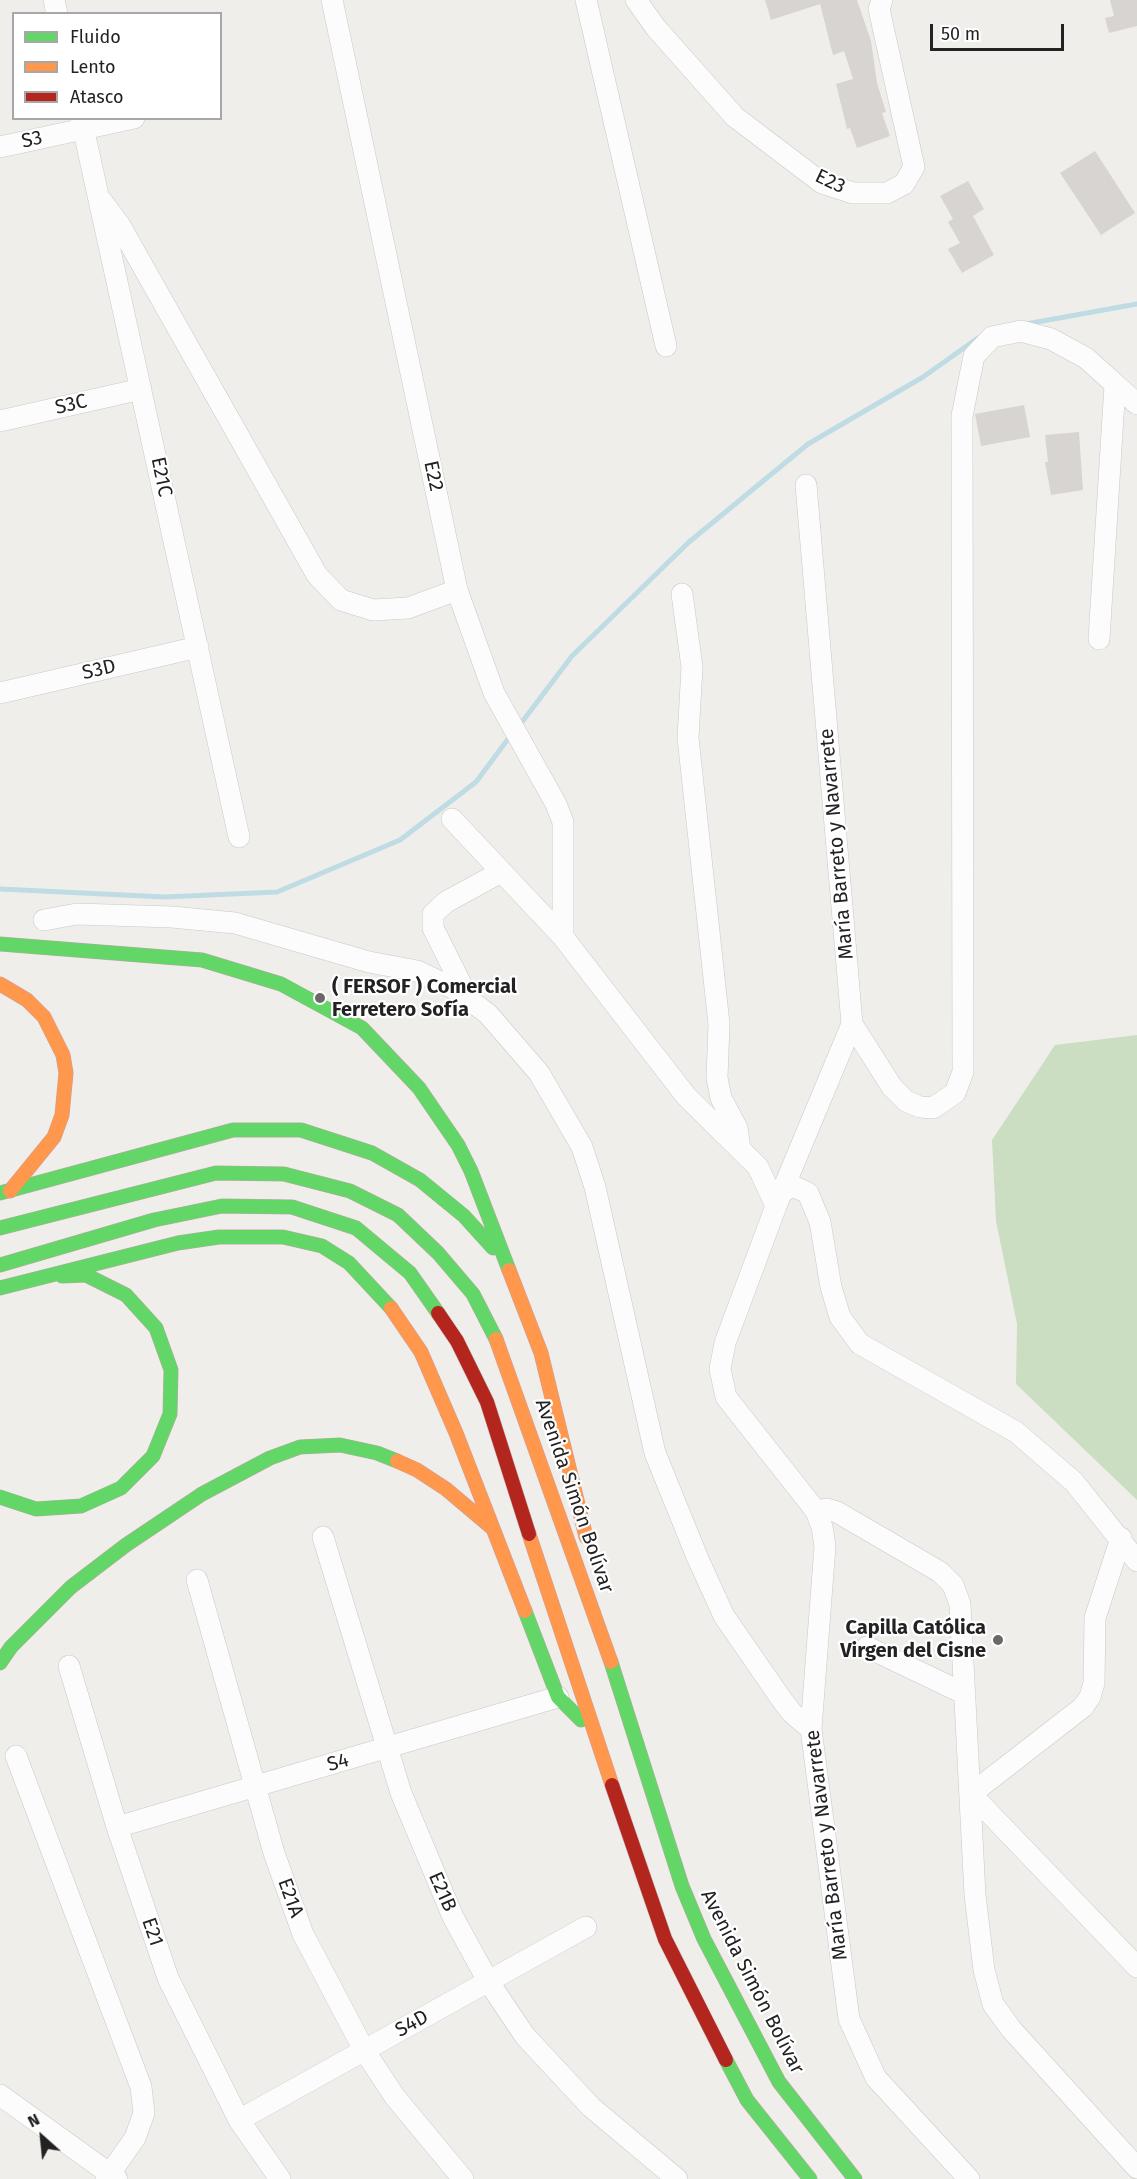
<!DOCTYPE html>
<meta charset="utf-8">
<style>
body{margin:0}
#map{position:relative;width:1137px;height:2179px;overflow:hidden;background:#f0eeeb;font-family:"Fira Sans",sans-serif}
canvas{display:block}
.legend{position:absolute;left:12px;top:12px;width:210px;height:108px;box-sizing:border-box;background:#fff;border:2px solid #a7a7a7;margin:0;padding:8px 10px;list-style:none;font-size:18px;color:#222}
.legend li{display:flex;align-items:center;gap:12px;height:30px}
.legend b{width:30px;border:2px solid #a7a7a7}
.north{position:absolute;left:12px;top:2107px;width:60px;height:60px;-webkit-text-stroke:4px #fff;paint-order:stroke;rotate:333deg;font-size:16px;font-weight:700;line-height:24px;text-align:center;color:#222}
.north::after{content:'';display:block;margin:auto;width:21px;height:27px;background:#222;clip-path:polygon(50% 0,100% 100%,50% 72%,0 100%)}
.scale{position:absolute;left:930px;top:24px;width:134px;height:27px;box-sizing:border-box;border:3px solid #222;border-top:0;padding-left:8px;font-size:18px;line-height:21px;white-space:nowrap;color:#222;-webkit-text-stroke:4px #fff;paint-order:stroke}
</style>
<div id="map">
<canvas width="1137" height="2179"></canvas>
<ul class="legend">
<li><b style="height:8px;background:#63d668"></b>Fluido</li>
<li><b style="height:8px;background:#ff974d"></b>Lento</li>
<li><b style="height:8px;background:#b3261e"></b>Atasco</li>
</ul>
<div class="north">N</div>
<div class="scale">50 m</div>
</div>
<script>
const ctx = document.querySelector('canvas').getContext('2d');
ctx.lineJoin = 'round';
function fill(path, color) { ctx.fillStyle = color; ctx.fill(path, 'evenodd'); }
const toPath = rows => new Path2D(rows.map(r => 'M' + r).join(''));
function stroke(path, color, width, dash) { ctx.strokeStyle = color; ctx.lineWidth = width; ctx.lineCap = dash ? 'butt' : 'round'; ctx.setLineDash(dash || []); ctx.stroke(path); }
function drawText(font, color, halo, rows, align = 'center') {
  ctx.font = font + ' "Fira Sans",sans-serif'; ctx.lineWidth = 4.5; ctx.setLineDash([]); ctx.textBaseline = 'middle'; ctx.strokeStyle = halo; ctx.fillStyle = color; for (const [text, x, y, turn = 0] of rows) {
    ctx.save(); ctx.translate(x, y); ctx.rotate((+turn || 0) * Math.PI / 180); ctx.textAlign = isNaN(turn) ? turn : align; if (halo) ctx.strokeText(text, 0, 0); ctx.fillText(text, 0, 0); ctx.restore();
  }
}
const forest = toPath([
 [1137,1035,1137,1500,1016,1384,1017,1324,996,1221,992,1140,1055,1045]
]);
const stream = toPath([
 [1026,324,1137,304],
 [519,726,572,656,689,542,808,444,923,377,978,338],
 [0,889,165,897,277,892,400,840,476,782,511,735]
]);
const building = toPath([
 [765,0,857,0,871,41,877,83,886,112,882,113,890,136,857,148,850,128,847,129,836,84,853,79,844,51,833,55,820,4,771,20],
 [1110,0,1137,0,1137,26,1109,33,1105,18,1114,16],
 [1095,151,1135,213,1101,235,1060,173],
 [968,181,984,209,973,216,994,255,962,273,948,249,960,243,948,222,953,219,940,196],
 [1024,405,1030,437,981,446,975,414],
 [1079,432,1083,490,1051,495,1045,462,1048,462,1045,435]
]);
const street = toPath([
 [54,0,57,14],
 [332,0,457,590,494,693,556,804,563,822,563,937],
 [586,0,666,346],
 [636,0,656,28,735,117,822,183,853,193,887,193,904,184,914,167,879,9,882,0],
 [81,118,239,837],
 [0,147,134,118],
 [101,200,119,224,317,575,341,600,373,610,408,608,457,590],
 [0,421,141,389],
 [806,485,852,1024,776,1206,725,1343,720,1369,726,1397,816,1511,822,1527,825,1546,811,1729,849,2019,876,2078,969,2179],
 [682,594,692,667,688,738,719,1024,717,1078,721,1098,737,1128,740,1149],
 [1099,639,1115,385],
 [0,693,198,647],
 [452,819,563,937,686,1096,758,1167,776,1206],
 [44,920,77,914,172,917,235,923,369,962,417,971,455,989,488,1014,539,1073,582,1147,595,1187,655,1453,698,1559,724,1616,782,1700,792,1713,811,1729],
 [467,996,433,928,433,914,446,902,501,872],
 [852,1024,892,1087,906,1101,920,1107,933,1108,955,1093,963,1072,962,416,974,356,992,337,1021,331,1051,339,1086,358,1137,404],
 [783,1190,795,1187,808,1193,820,1222,831,1287,840,1317,860,1344,1016,1432,1074,1482,1137,1561],
 [816,1511,827,1509,837,1512,940,1572,953,1585,960,1604,975,1895,984,1970,993,2004,1011,2029,1137,2168],
 [323,1537,401,1793,453,1917,488,1981,525,2036,591,2107,677,2179],
 [1121,1538,1095,1618,1094,1683,1090,1697,1083,1707,971,1794,1137,1967],
 [197,1580,274,1853,303,1934,364,2050,395,2097,463,2179],
 [867,1647,965,1694],
 [69,1666,117,1827,168,1978,239,2120,280,2179],
 [16,1756,141,2087,144,2113,135,2138,106,2179],
 [117,1827,558,1697],
 [0,2095,117,2179],
 [239,2120,586,1927]
]);
const fast = toPath([
 [0,944,202,960,281,984,362,1028,419,1088,458,1145,471,1171,509,1270],
 [0,1193,233,1130,301,1130,372,1153,420,1180,464,1216,493,1248],
 [0,1228,216,1173,284,1174,350,1191,398,1215,438,1253,473,1294,496,1339],
 [0,1265,154,1220,222,1206,292,1207,356,1228,410,1273,438,1313],
 [0,1288,178,1243,219,1237,283,1237,322,1246,349,1263,391,1308],
 [0,1497,36,1509,81,1506,121,1488,153,1456,170,1414,171,1370,156,1328,126,1295,86,1275,62,1276],
 [525,1611,558,1697,581,1720],
 [611,1662,682,1886,704,1939,779,2082,855,2179],
 [0,1663,11,1647,71,1587,126,1545,202,1494,270,1458,300,1447,340,1445,377,1453,397,1461],
 [726,2060,747,2100,810,2179]
]);
const slow = toPath([
 [0,984,27,1000,44,1017,63,1055,66,1073,62,1115,54,1137,10,1191],
 [509,1270,541,1353,586,1537],
 [391,1308,421,1352,456,1433,525,1611],
 [496,1339,611,1662],
 [397,1461,417,1470,446,1489,491,1527],
 [529,1534,612,1785]
]);
const jam = toPath([
 [438,1313,457,1341,487,1402,529,1534],
 [612,1785,665,1939,726,2060]
]);
const markers = [
 [320,998,6,"#6a6968"],
 [998,1640,6,"#6a6968"]
];
const streetNames = [
 ["S3",32,140,-12],
 ["E23",830,182,25],
 ["S3C",71,405,-13],
 ["E22",433,476,78],
 ["E21C",161,477,78],
 ["S3D",99,670,-13],
 ["María Barreto y Navarrete",837,844,-95],
 ["Avenida Simón Bolívar",574,1496,71],
 ["S4",338,1763,-16],
 ["María Barreto y Navarrete",827,1845,-97],
 ["E21B",442,1892,66],
 ["E21A",290,1898,70],
 ["E21",152,1932,71],
 ["Avenida Simón Bolívar",752,1982,63],
 ["S4D",412,2024,-29]
];
const poiNames = [
 ["( FERSOF ) Comercial",332,987],
 ["Ferretero Sofía",332,1010],
 ["Capilla Católica",986,1628,"right"],
 ["Virgen del Cisne",986,1651,"right"]
];
fill(forest, '#cbdec1');
stroke(stream, '#bfdbe3', 5);
fill(building, '#d7d4d2');
stroke(street, '#c9c8c7', 22);
stroke(fast, '#c5a2ac', 15);
stroke(slow, '#c5a2ac', 15);
stroke(jam, '#c5a2ac', 15);
stroke(street, '#fdfcfc', 21);
stroke(fast, '#63d668', 14);
stroke(slow, '#ff974d', 14);
stroke(jam, '#b3261e', 14);
for (const [x, y, r, color] of markers) { const dot = new Path2D(); dot.arc(x, y, r, 0, 2 * Math.PI); ctx.fillStyle = color; ctx.fill(dot); stroke(dot, '#fff', 2); }
drawText('20px', '#222', '#fff', streetNames);
drawText('bold 20px', '#222', '#fff', poiNames, 'left');
</script>
